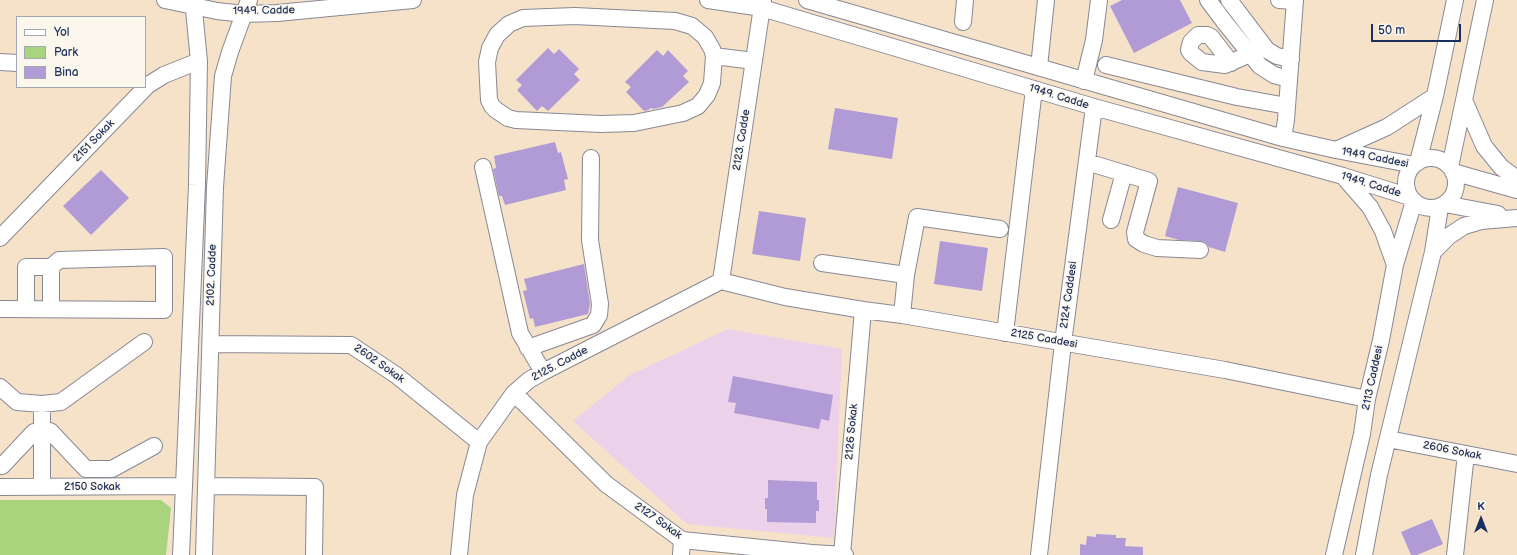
<!DOCTYPE html>
<style>
body{margin:0}
#map{position:relative;width:1517px;height:555px;overflow:hidden;background:#f6e2c9;font-family:"Balsamiq Sans",sans-serif}
canvas{display:block}
.legend{position:absolute;left:16px;top:16px;width:130px;height:72px;box-sizing:border-box;background:#fbf7ec;border:1px solid #a1a7b3;margin:0;padding:5px 7px;list-style:none;font-size:12px;color:#1b2f5e}
.legend li{display:flex;align-items:center;gap:8px;height:20px}
.legend b{width:20px;border:1px solid #a1a7b3}
.north{position:absolute;left:1461px;top:499px;width:40px;height:40px;-webkit-text-stroke:3px #fbf7ec;paint-order:stroke;rotate:0deg;font-size:11px;font-weight:700;line-height:16px;text-align:center;color:#1b2f5e}
.north::after{content:'';display:block;margin:auto;width:14px;height:18px;background:#1b2f5e;clip-path:polygon(50% 0,100% 100%,50% 72%,0 100%)}
.scale{position:absolute;left:1371px;top:24px;width:90px;height:18px;box-sizing:border-box;border:2px solid #1b2f5e;border-top:0;padding-left:5px;font-size:12px;line-height:14px;white-space:nowrap;color:#1b2f5e;-webkit-text-stroke:3px #fbf7ec;paint-order:stroke}
</style>
<div id="map">
<canvas width="1517" height="555"></canvas>
<ul class="legend">
<li><b style="height:5px;background:#fff"></b>Yol</li>
<li><b style="height:11px;background:#aad37e"></b>Park</li>
<li><b style="height:11px;background:#b09bd6"></b>Bina</li>
</ul>
<div class="north">K</div>
<div class="scale">50 m</div>
</div>
<script>
const ctx = document.querySelector('canvas').getContext('2d');
ctx.lineJoin = 'round';
function fill(path, color) { ctx.fillStyle = color; ctx.fill(path, 'evenodd'); }
const toPath = rows => new Path2D(rows.map(r => 'M' + r).join(''));
function stroke(path, color, width, dash) { ctx.strokeStyle = color; ctx.lineWidth = width; ctx.lineCap = dash ? 'butt' : 'round'; ctx.setLineDash(dash || []); ctx.stroke(path); }
function drawText(font, color, halo, rows, align = 'center') {
  ctx.font = font + ' "Balsamiq Sans",sans-serif'; ctx.lineWidth = 3; ctx.setLineDash([]); ctx.textBaseline = 'middle'; ctx.strokeStyle = halo; ctx.fillStyle = color; for (const [text, x, y, turn = 0] of rows) {
    ctx.save(); ctx.translate(x, y); ctx.rotate((+turn || 0) * Math.PI / 180); ctx.textAlign = isNaN(turn) ? turn : align; if (halo) ctx.strokeText(text, 0, 0); ctx.fillText(text, 0, 0); ctx.restore();
  }
}
const built = toPath([
 [728,329,842,349,834,538,687,524,573,421,630,375]
]);
const green = toPath([
 [0,500,161,500,171,508,166,555,0,555]
]);
const building = toPath([
 [1122,0,1180,0,1192,23,1134,53,1110,6],
 [548,48,554,54,559,49,579,69,574,74,580,80,548,111,542,106,537,111,517,90,522,85,516,80],
 [657,50,663,56,668,50,688,71,683,76,689,82,662,107,653,109,651,108,648,110,644,111,626,92,631,87,625,82],
 [835,108,898,118,892,159,828,149],
 [555,142,558,153,561,152,568,179,564,180,566,190,505,205,502,196,499,196,493,169,496,168,494,156],
 [101,170,129,198,91,235,63,206],
 [1178,187,1238,203,1225,252,1209,247,1205,242,1201,241,1179,240,1165,236],
 [759,211,806,218,800,261,752,254],
 [940,241,988,248,982,291,934,284],
 [584,264,590,304,588,314,535,327,533,318,530,319,523,291,527,290,524,279],
 [733,376,833,395,829,421,821,419,819,429,734,413,736,403,728,402],
 [768,480,817,482,817,500,819,500,819,511,816,511,816,523,767,522,767,509,765,509,765,498,768,498],
 [1432,519,1443,544,1417,555,1411,555,1401,532],
 [1096,534,1116,535,1116,538,1126,538,1125,546,1143,547,1143,555,1080,555,1080,544,1086,545,1087,536,1096,537]
]);
const minor = toPath([
 [165,0,217,11,244,14,277,13,413,0],
 [708,0,762,8,1094,107,1343,176,1410,197],
 [807,0,1283,138,1336,150,1414,165],
 [1208,0,1226,24,1260,66,1274,75,1289,79],
 [1229,0,1267,50,1277,56,1291,59],
 [1279,0,1295,1],
 [575,16,675,21,692,26,705,37,712,49,714,56,712,83,707,95,698,106,683,113,634,123,601,124,516,120,508,118,496,110,492,106,489,100,487,62,490,48,497,35,509,24,523,18,575,16],
 [963,22,965,0],
 [714,56,754,61],
 [0,62,17,63],
 [1231,63,1211,37,1207,35,1198,35,1191,42,1189,50,1191,53,1202,62,1225,65,1250,54],
 [1106,65,1237,97,1287,106],
 [1039,67,1046,0],
 [1084,81,1094,40,1099,0],
 [1464,100,1484,146,1501,167,1517,179],
 [1283,138,1286,120,1295,0],
 [1336,150,1387,127,1435,96],
 '1406 183a25 25 0 1 1 50 0a25 25 0 1 1-50 0Z',
 [1087,162,1149,181,1135,232,1136,239,1144,244,1157,248,1200,250],
 [1418,162,1435,96,1455,0],
 [483,167,520,333,543,372],
 [1450,167,1485,0],
 [1453,172,1517,190],
 [1343,176,1370,207,1383,231,1395,265],
 [1445,204,1498,214],
 [1111,220,1124,173],
 [0,238,148,85,164,75,199,61],
 [1433,252,1449,236,1464,226,1481,221,1517,218],
 [822,263,906,275],
 [721,281,785,297,863,310,902,315,1225,370,1367,399],
 [721,281,763,0],
 [0,309,164,310,164,257,59,260,51,267],
 [26,309,26,267,51,267,51,309],
 [902,315,906,275,917,217,1000,229],
 [1005,333,1034,89],
 [211,344,351,345,396,375,479,442],
 [528,348,593,325,599,315,600,304,590,240,591,158],
 [0,387,17,402,42,404,61,402,144,342],
 [514,393,606,484,682,540,812,553,845,555],
 [1388,439,1517,464],
 [2,466,34,432,50,431,86,469,112,469,154,446],
 [206,486,315,487,314,555],
 [0,487,184,486],
 [42,487,42,404],
 [181,555,197,185,199,61,193,0],
 [204,555,215,187,223,76,230,52,249,0],
 [459,555,465,495,479,442,514,393,529,380,543,372,721,281],
 [681,555,682,540],
 [842,555,863,310],
 [1039,555,1063,343,1094,107],
 [1334,555,1362,434,1367,399,1381,340,1395,265,1414,201],
 [1364,555,1379,475,1433,252,1440,207],
 [1455,555,1466,454]
]);
const streetNames = [
 ["1949. Cadde",264,11,-1],
 ["1949. Cadde",1059,97,17],
 ["2123. Cadde",742,140,-81],
 ["2151 Sokak",94,141,-46],
 ["1949 Caddesi",1375,158,11],
 ["1949. Cadde",1371,185,17],
 ["2102. Cadde",212,275,-88],
 ["2124 Caddesi",1069,295,-82],
 ["2125 Caddesi",1044,339,10],
 ["2602 Sokak",379,364,35],
 ["2125. Cadde",560,364,-28],
 ["2113 Caddesi",1373,378,-78],
 ["2126 Sokak",852,432,-85],
 ["2606 Sokak",1452,451,11],
 ["2150 Sokak",92,487],
 ["2127 Sokak",658,521,35]
];
fill(built, '#ecd1ea');
fill(green, '#aad37e');
fill(building, '#b09bd6');
stroke(minor, '#888894', 18);
stroke(minor, '#fff', 16);
drawText('11px', '#1b2f5e', '#fbf7ec', streetNames);
</script>
